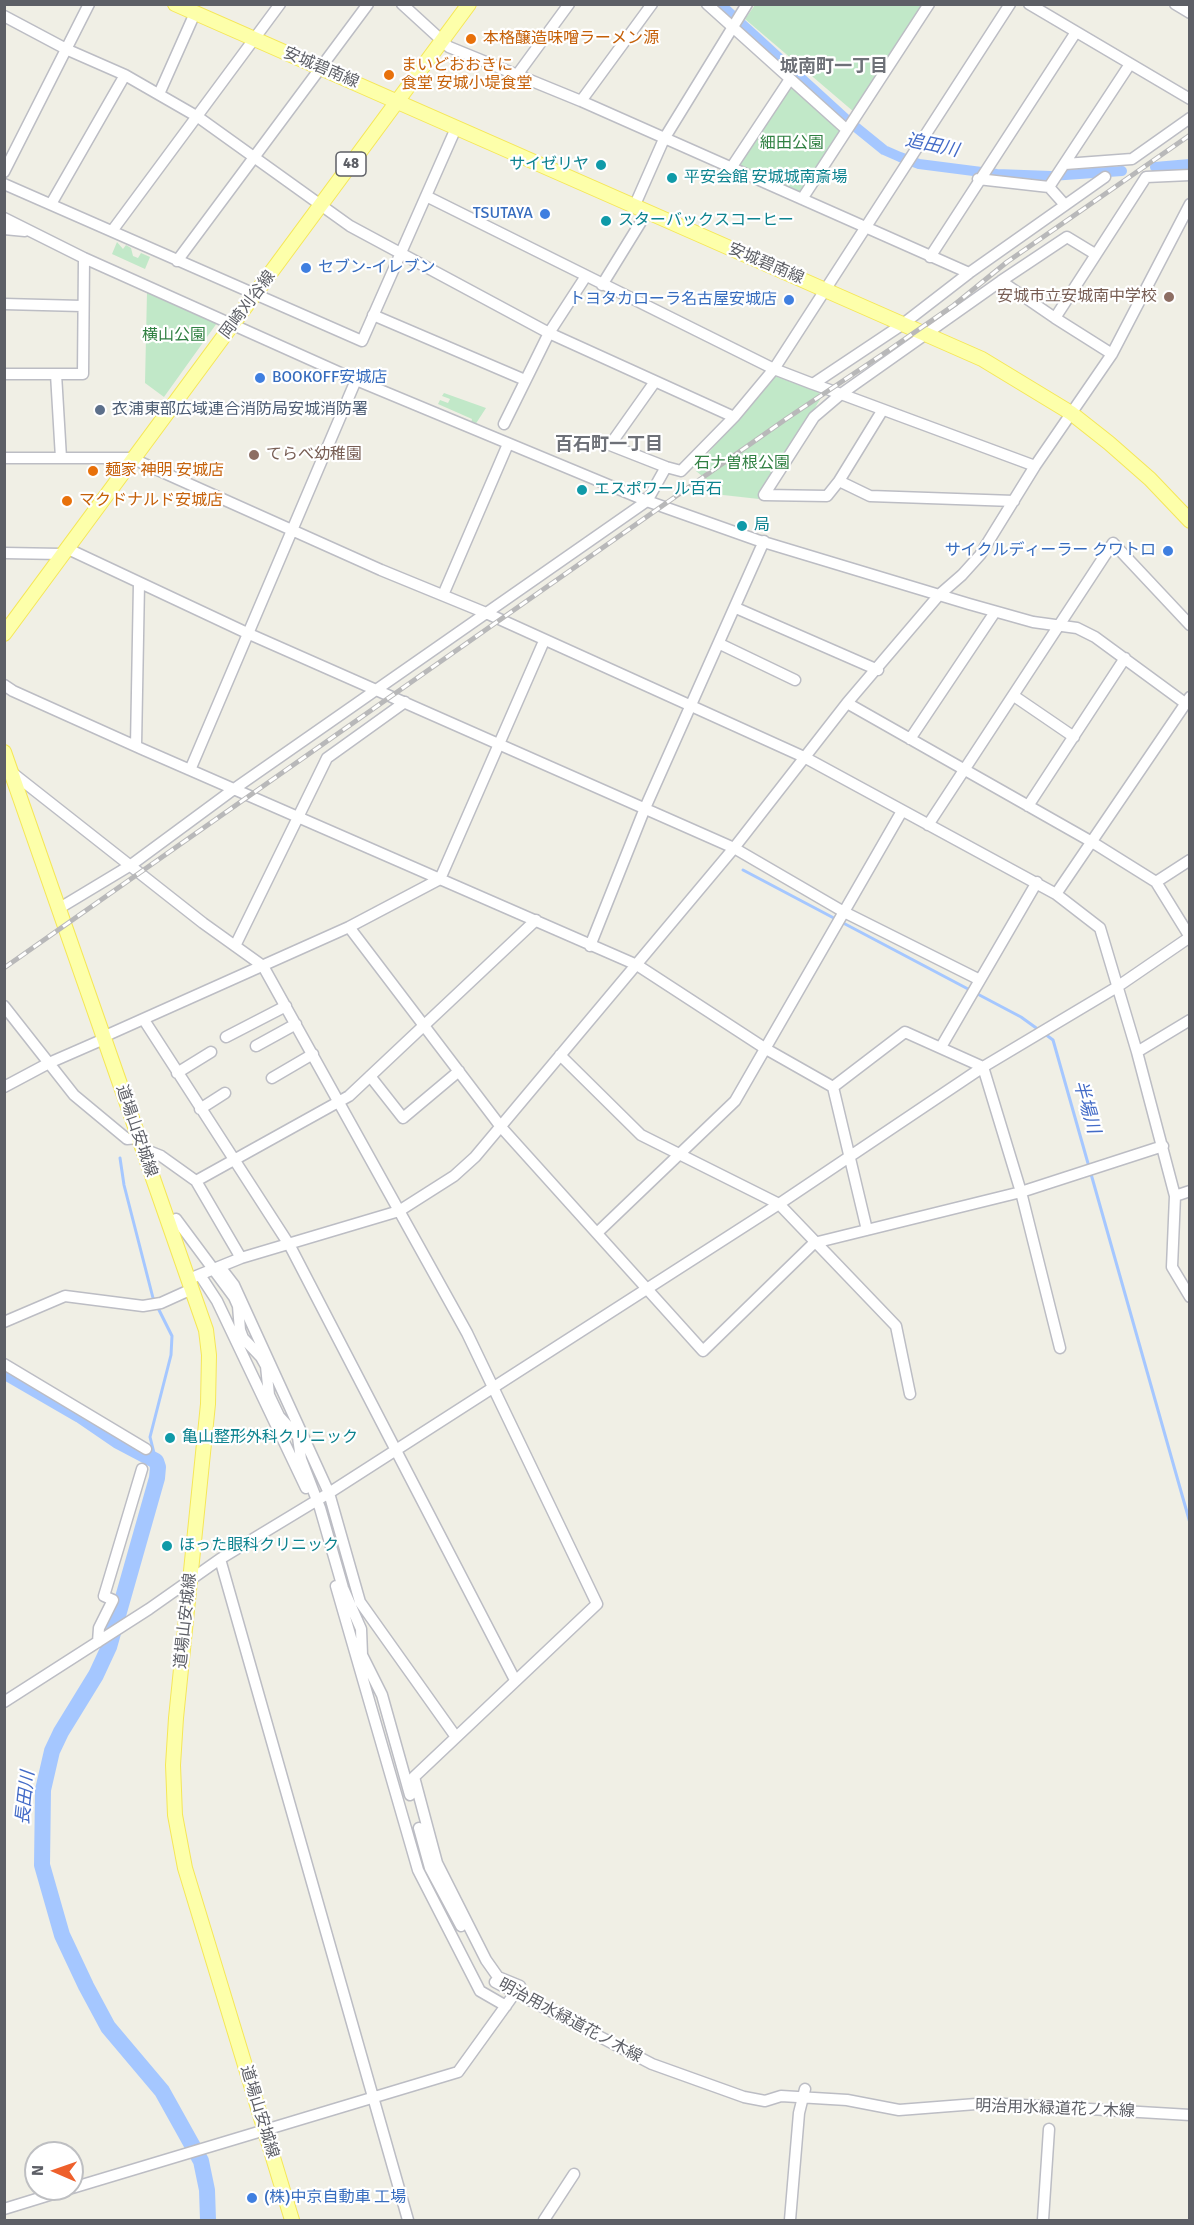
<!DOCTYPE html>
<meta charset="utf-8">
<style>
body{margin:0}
#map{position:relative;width:1194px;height:2225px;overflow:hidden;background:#f0efe5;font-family:Signika,sans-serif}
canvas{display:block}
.frame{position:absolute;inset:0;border:6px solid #5d5f66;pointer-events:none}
.north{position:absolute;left:24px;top:2141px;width:60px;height:60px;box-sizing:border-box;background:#fff;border:2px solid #bebfc2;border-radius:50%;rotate:272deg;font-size:16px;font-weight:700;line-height:24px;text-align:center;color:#5d5f66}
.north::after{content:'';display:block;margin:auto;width:21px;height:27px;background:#ee602c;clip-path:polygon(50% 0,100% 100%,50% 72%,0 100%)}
</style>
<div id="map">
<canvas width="1194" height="2225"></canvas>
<div class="frame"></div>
<div class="north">N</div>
</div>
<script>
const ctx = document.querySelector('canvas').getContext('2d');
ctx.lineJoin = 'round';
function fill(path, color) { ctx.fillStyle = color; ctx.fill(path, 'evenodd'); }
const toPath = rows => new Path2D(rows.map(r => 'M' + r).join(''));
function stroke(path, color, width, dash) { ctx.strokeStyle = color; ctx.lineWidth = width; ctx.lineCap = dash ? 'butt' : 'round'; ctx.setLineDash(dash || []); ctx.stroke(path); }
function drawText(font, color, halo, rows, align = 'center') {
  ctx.font = font + ' Signika,"Noto Sans JP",sans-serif'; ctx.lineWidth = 4.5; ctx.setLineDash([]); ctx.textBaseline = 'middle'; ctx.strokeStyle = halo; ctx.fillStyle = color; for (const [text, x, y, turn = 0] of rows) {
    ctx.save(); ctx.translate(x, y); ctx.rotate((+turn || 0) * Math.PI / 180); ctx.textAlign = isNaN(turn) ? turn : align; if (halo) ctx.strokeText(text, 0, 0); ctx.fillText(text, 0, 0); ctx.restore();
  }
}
const green = toPath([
 [755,5,923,5,854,112,745,19],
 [789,86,794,86,841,132,803,190,798,192,741,167,740,161],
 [117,242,123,249,126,245,131,248,133,256,138,258,141,253,150,257,145,269,112,254],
 [147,292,217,323,164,397,145,383],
 [775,376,819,392,821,398,759,499,714,494,713,485,696,471,697,466],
 [444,393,486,408,475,425,471,423,472,419,438,404,440,400,448,403,450,399,442,396]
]);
const stream = toPath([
 [743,870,1021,1017,1039,1030],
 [1045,1034,1053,1040,1055,1047,1190,1523],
 [120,1158,124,1185,153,1298,172,1336,171,1355,150,1437,156,1461]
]);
const canal = toPath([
 [720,4,847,120,884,150,900,157,919,164,997,174,1051,176,1122,171],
 [1155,167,1190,164]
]);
const river = toPath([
 [4,1371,80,1415,118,1441,156,1461,158,1467,157,1478,109,1647,96,1675,61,1732,52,1751,43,1790,42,1865,62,1935,86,1986,108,2027,162,2091,201,2161,207,2190,208,2220]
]);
const minor = toPath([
 [402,4,449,47,581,101,969,273],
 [707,4,847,130],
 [1029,4,1190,99],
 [1175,4,1190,13],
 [4,16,68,50,125,75,198,117,350,226,549,333,734,417,774,369,1010,4],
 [517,75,569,4],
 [159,94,195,13],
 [581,101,652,4],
 [1065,164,1132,159,1190,118],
 [731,168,790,79],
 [4,172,89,4],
 [978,179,1049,187,1130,64],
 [4,184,362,341,456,128],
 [1049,187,1065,205],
 [426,196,774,369,813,384,903,324,969,273,1105,177],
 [802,199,929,4],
 [51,204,125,75],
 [634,207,664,139,747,4],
 [4,218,84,258,356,380,647,501,757,540,969,604,1033,622,1077,628,1095,637,1185,703],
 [4,229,25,231],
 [112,231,280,4],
 [1095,254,1067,237,1001,281,1055,318,1146,177,1190,175],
 [930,257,1076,32],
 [177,261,368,4],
 [602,285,647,212],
 [4,304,82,306],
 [373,315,525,380],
 [1055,318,1112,354],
 [4,374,56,374],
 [654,383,610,445,666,467],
 [813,384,841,394,1001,281],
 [504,424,549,333,586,276],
 [4,458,131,458,381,570,486,613,804,757,1056,894,1100,928,1137,1052,1175,1196,1172,1267,1190,1297],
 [61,458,56,374,83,374,84,258],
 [839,481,882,411],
 [1014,501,870,496,839,481,827,496,764,495,814,417,841,394,1035,466],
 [66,548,247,633,734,848,844,912,978,979],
 [4,553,62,554],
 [443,595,508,444],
 [736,608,878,670],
 [720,644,795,680],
 [4,685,13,691,142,749,637,965,766,1049,833,1087,867,1230],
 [1014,696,1074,737],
 [847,703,1092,842,1156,882,1190,937],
 [910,739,995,612],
 [136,746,139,583],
 [190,770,356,380],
 [10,771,203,923,263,966,467,1333,597,1604,414,1777,437,1863,486,1960,498,1977,520,1986,458,2072,72,2188],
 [1028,806,1125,658],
 [928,825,1113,543,1190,625],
 [1156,882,1190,860],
 [1056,894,1190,697],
 [58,909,131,865,234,789,647,501,666,467,681,471,734,417],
 [349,927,501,1127,703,1351,814,1243,1021,1192,1163,1146],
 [235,946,327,758,405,702],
 [590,946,645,808,764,541],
 [4,1006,74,1095,127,1139,138,1138],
 [144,1020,290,1246,515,1680],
 [103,1037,349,927,440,879,544,641],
 [226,1037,286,1006],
 [256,1046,296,1024],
 [941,1047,1037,882],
 [1137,1052,1190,1020],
 [560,1055,641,1135,779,1204,896,1326,910,1394],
 [177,1073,211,1052],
 [370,1076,403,1118,459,1071],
 [272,1078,313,1054],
 [4,1087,49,1063,104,1039],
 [833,1087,905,1032,983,1067,1021,1192,1060,1348],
 [200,1109,225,1093],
 [141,1148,161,1156,196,1181],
 [1175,1196,1190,1191],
 [176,1219,234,1297,238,1306,240,1330,243,1338,261,1357,266,1366,269,1395,279,1416,298,1437,301,1459,320,1508,343,1588,361,1629,362,1655,382,1695,410,1795],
 [597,1233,735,1101,902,811],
 [241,1258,196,1181,349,1096,536,920],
 [224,1272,234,1285,329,1493,360,1602,456,1737],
 [200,1275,217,1301,306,1488],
 [189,1279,241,1258,399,1211,454,1176,475,1157,734,848,847,703,939,595,962,575,980,555,1035,466,1112,354,1190,204],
 [4,1322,65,1296,143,1306,161,1303,192,1289],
 [4,1364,146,1449],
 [220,1559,408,2220],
 [336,1586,418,1870,480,1991,506,2006],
 [98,1642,99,1628,113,1600,104,1596,142,1469],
 [4,1702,149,1609,220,1559,329,1493,779,1204,983,1067,1117,987,1190,937],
 [419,1828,430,1868,461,1926],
 [495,1982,652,2064,744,2097,765,2101,781,2096,847,2100,899,2110,989,2103,1190,2115],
 [4,2209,69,2189],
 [544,2220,574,2174],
 [790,2220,799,2113,805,2089],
 [1043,2220,1049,2129]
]);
const major = toPath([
 [175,4,982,359,1071,413,1109,443,1150,479,1190,521],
 [4,634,469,4],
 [4,752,206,1330,209,1355,208,1404,176,1718,173,1765,175,1815,185,1868,292,2220]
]);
const rail = toPath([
 [4,968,786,419,889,350,954,305,1007,262,1190,135]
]);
const markers = [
 [471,39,6,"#e8710a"],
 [389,75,6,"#e8710a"],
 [601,165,6,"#0f9aa8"],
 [672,178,6,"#0f9aa8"],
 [545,214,6,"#3f7fe0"],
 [606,221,6,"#0f9aa8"],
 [306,268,6,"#3f7fe0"],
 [1169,297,6,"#8d6e63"],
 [789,300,6,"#3f7fe0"],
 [260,378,6,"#3f7fe0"],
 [100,410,6,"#5c6f8a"],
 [254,455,6,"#8d6e63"],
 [93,471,6,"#e8710a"],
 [582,490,6,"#0f9aa8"],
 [67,501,6,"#e8710a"],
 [742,526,6,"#0f9aa8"],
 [1168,551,6,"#3f7fe0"],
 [170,1438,6,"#0f9aa8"],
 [167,1546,6,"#0f9aa8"],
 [252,2198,6,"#3f7fe0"]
];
const shields = [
 [351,164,30]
];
const shieldNames = [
 ["48",351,164]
];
const foodNames = [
 ["本格醸造味噌ラーメン源",483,39],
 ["まいどおおきに",401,66],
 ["食堂 安城小堤食堂",401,84],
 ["麺家 神明 安城店",105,471],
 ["マクドナルド安城店",79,501]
];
const streetNames = [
 ["安城碧南線",321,68,23],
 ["安城碧南線",766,264,23],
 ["岡崎刈谷線",248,305,-53],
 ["道場山安城線",136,1131,71],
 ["道場山安城線",186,1621,-84],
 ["明治用水緑道花ノ木線",570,2021,28],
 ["明治用水緑道花ノ木線",1055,2109,2],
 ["道場山安城線",259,2112,73]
];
const parkNames = [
 ["細田公園",792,144],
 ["横山公園",174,336],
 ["石ナ曽根公園",742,464]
];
const cultureNames = [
 ["サイゼリヤ",589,165,"right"],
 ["平安会館 安城城南斎場",684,178],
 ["スターバックスコーヒー",618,221],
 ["エスポワール百石",594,490],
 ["局",754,526],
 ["亀山整形外科クリニック",182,1438],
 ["ほった眼科クリニック",179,1546]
];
const shopNames = [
 ["TSUTAYA",533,214],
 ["セブン-イレブン",318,268,"left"],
 ["トヨタカローラ名古屋安城店",777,300],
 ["BOOKOFF安城店",272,378,"left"],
 ["サイクルディーラー クワトロ",1156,551],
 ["(株)中京自動車 工場",264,2198,"left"]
];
const educationNames = [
 ["安城市立安城南中学校",1157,297],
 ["てらべ幼稚園",266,455,"left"]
];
const serviceNames = [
 ["衣浦東部広域連合消防局安城消防署",112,410]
];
const neighbourhoodNames = [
 ["城南町一丁目",834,67],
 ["百石町一丁目",609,445]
];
const waterNames = [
 ["追田川",932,146,12],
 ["半場川",1086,1107,74],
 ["長田川",26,1798,-84]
];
fill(green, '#c1e8c8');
stroke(stream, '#a5c7ff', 3);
stroke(canal, '#a5c7ff', 10);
stroke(river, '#a5c7ff', 16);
stroke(minor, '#bcbdc4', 13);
stroke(major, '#f5e758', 16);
stroke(minor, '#fff', 10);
stroke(major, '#fdffaa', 14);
stroke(rail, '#b8b8b9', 5);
stroke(rail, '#fff', 3, [9]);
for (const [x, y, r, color] of markers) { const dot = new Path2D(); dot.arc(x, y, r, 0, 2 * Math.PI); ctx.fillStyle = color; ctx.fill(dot); stroke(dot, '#fff', 2); }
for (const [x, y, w] of shields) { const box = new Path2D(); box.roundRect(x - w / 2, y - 12, w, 24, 4.5); ctx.fillStyle = '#fff'; ctx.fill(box); stroke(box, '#5d5f66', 1.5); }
drawText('bold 15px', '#5d5f66', null, shieldNames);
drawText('16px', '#c56008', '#fff', foodNames, 'left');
drawText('16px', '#5d5f66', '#fff', streetNames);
drawText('16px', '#318143', '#fff', parkNames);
drawText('16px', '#0d838f', '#fff', cultureNames, 'left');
drawText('16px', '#366cbe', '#fff', shopNames, 'right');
drawText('16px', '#785e54', '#fff', educationNames, 'right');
drawText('16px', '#4e5e75', '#fff', serviceNames, 'left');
drawText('bold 18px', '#6e7178', '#fff', neighbourhoodNames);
drawText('italic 18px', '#436bc7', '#fff', waterNames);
</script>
